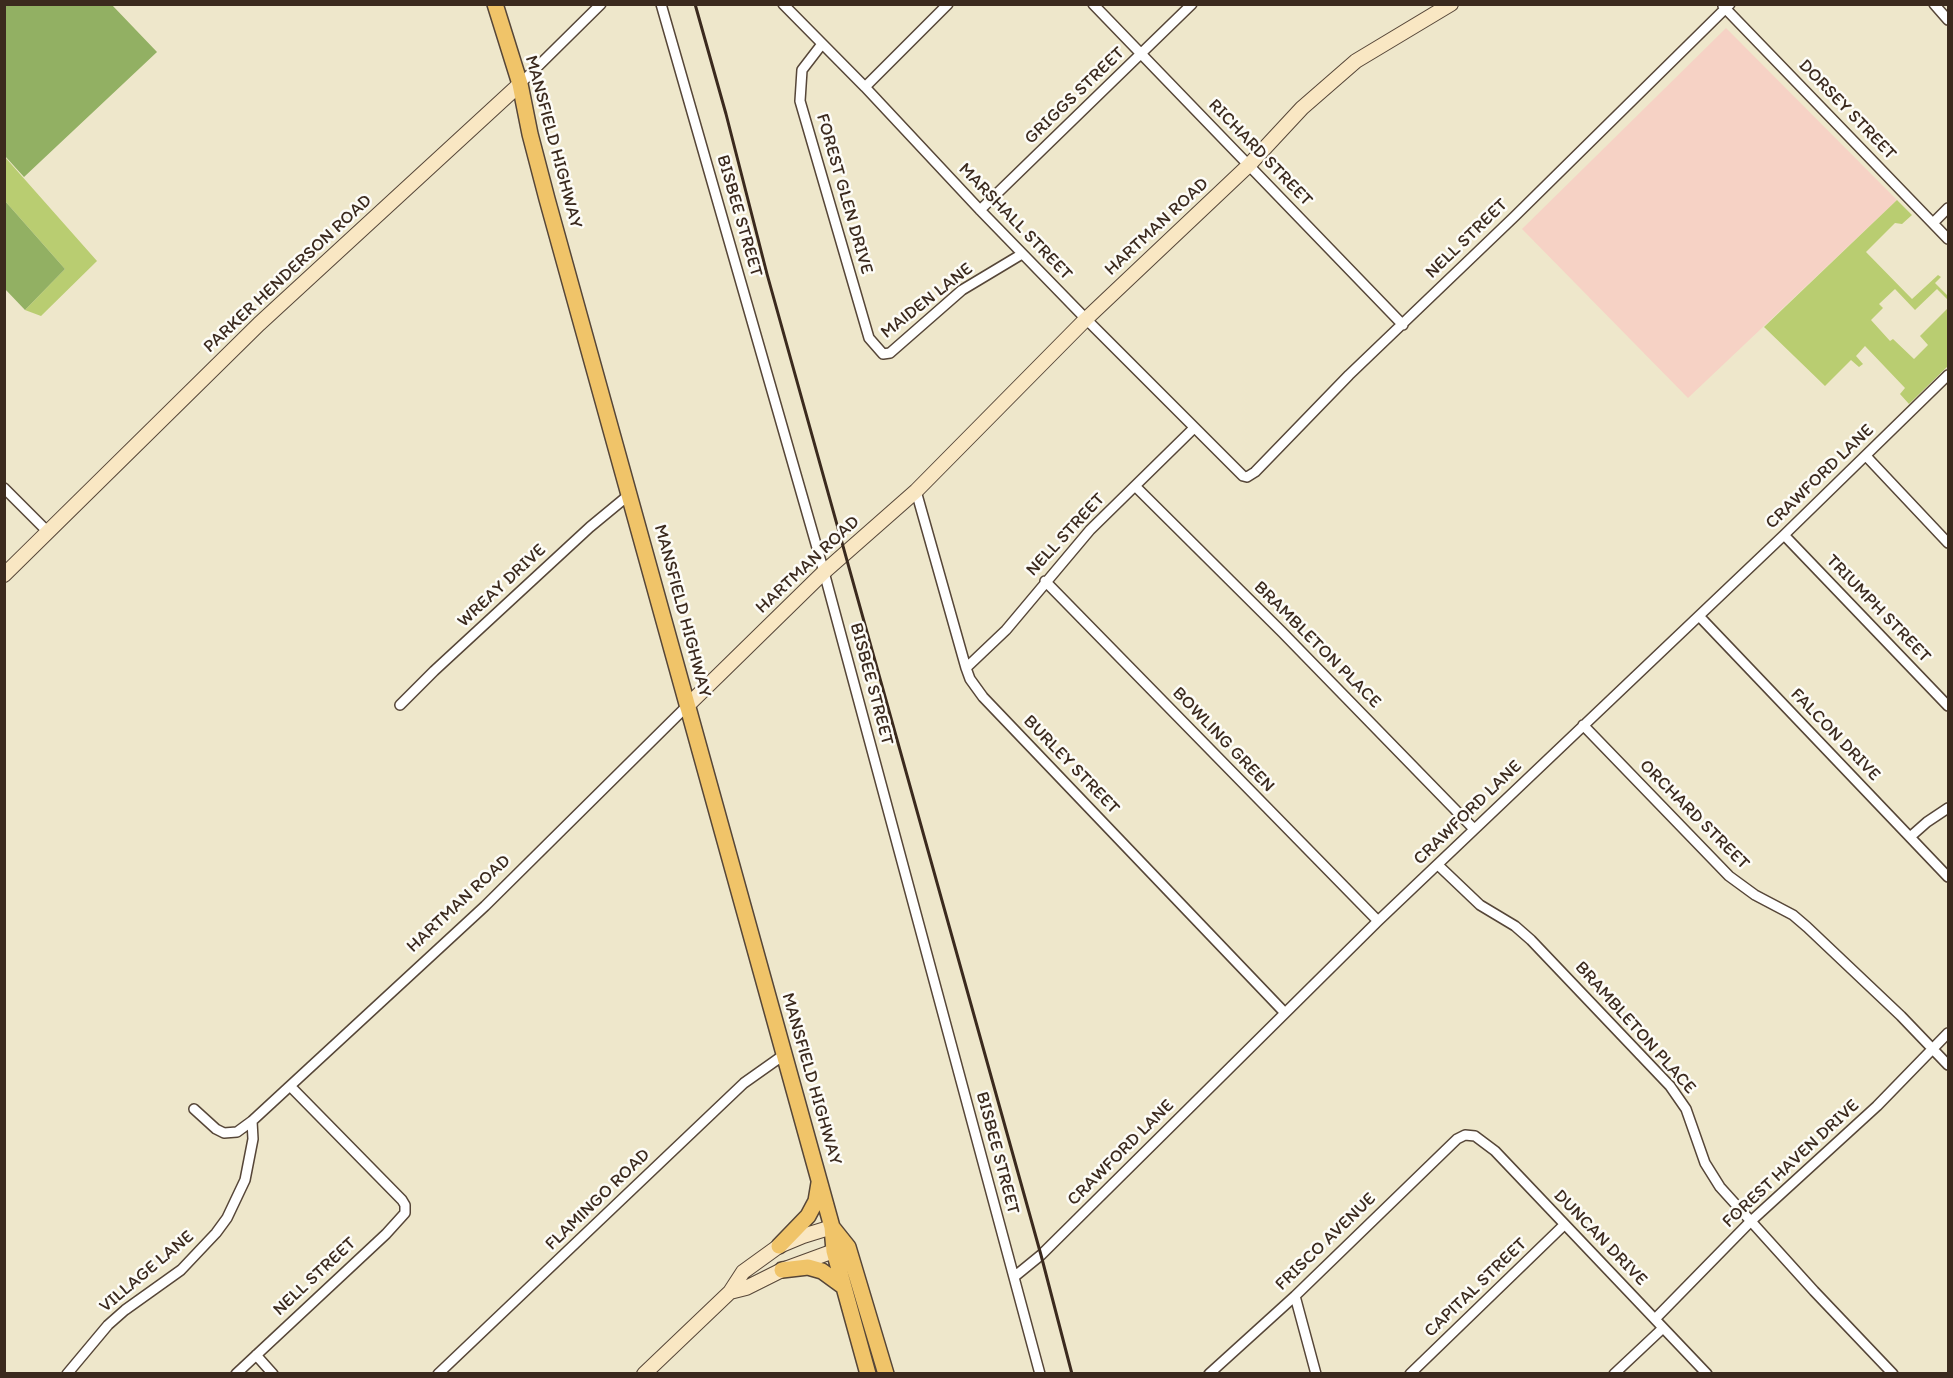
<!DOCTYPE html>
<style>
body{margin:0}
#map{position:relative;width:1953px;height:1378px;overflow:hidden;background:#eee7cb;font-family:Itim,sans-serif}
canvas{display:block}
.frame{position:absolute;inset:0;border:6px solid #3b2a1e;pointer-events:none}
</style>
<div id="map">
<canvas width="1953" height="1378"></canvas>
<div class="frame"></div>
</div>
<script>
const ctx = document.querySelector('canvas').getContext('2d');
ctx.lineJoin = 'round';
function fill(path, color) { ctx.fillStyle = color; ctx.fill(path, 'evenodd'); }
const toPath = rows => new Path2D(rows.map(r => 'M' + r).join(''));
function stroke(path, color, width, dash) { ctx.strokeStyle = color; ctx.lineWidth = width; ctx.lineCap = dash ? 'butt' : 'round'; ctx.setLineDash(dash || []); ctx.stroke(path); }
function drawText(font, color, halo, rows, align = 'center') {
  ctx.font = font + ' Itim,sans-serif'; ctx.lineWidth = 5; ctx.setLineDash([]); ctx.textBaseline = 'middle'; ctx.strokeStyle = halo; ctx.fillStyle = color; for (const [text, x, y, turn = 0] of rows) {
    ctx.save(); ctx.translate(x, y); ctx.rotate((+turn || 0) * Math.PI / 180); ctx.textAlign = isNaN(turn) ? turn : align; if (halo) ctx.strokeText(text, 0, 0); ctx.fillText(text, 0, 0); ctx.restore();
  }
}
const built = toPath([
 [1726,28,1897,200,1688,398,1522,229]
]);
const green = toPath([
 [4,156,97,261,41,316,25,310,65,269,5,201],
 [1897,200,1912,215,1902,224,1895,223,1866,252,1912,299,1938,275,1941,277,1935,283,1948,296,1948,300,1937,289,1915,310,1895,289,1879,304,1883,308,1871,320,1890,341,1893,339,1914,359,1928,345,1920,336,1948,308,1948,366,1909,404,1900,394,1905,388,1865,346,1856,356,1863,364,1859,367,1851,360,1825,386,1764,327]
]);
const forest = toPath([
 [4,5,112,5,157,52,24,177,5,156],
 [5,201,65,269,25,310,5,289]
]);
const street = toPath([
 [661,4,824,572,1040,1374],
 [783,4,865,87,980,210,1086,319,1243,476,1247,477,1255,472,1349,375,1514,217,1730,4],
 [1093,4,1403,325],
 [1934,4,1948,20],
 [1723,6,1948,239],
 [822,44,802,70,800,101,869,338,883,354,890,353,962,290,1022,254],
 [520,84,601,4],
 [865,87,948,4],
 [980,210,1192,4],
 [1933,223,1948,208],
 [1866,456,1948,543],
 [1135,486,1282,632,1474,829],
 [4,488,48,532],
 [916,491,966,668,970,679,983,697,1285,1013],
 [1784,535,1948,706],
 [1045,581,1378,921],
 [1699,616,1948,877],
 [966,668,1006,630,1090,530,1194,428],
 [400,705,434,671,590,527,630,494],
 [1583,725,1729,876,1755,895,1793,915,1807,927,1901,1016,1948,1065],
 [1910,837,1927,822,1948,808],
 [1438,865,1480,905,1515,926,1531,940,1670,1086,1686,1109,1705,1163,1720,1187,1814,1291,1893,1374],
 [194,1109,216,1129,224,1133,237,1132,252,1121,485,906,687,706],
 [1014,1277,1041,1255,1378,921,1784,535,1948,375],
 [1295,1296,1316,1374],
 [1655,1319,1750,1222,1877,1106,1948,1033],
 [256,1355,273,1374],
 [67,1374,108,1325,125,1310,181,1270,216,1233,227,1218,245,1180,253,1139,252,1121],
 [236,1374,386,1234,405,1213,405,1205,402,1200,290,1086],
 [438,1374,744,1083,785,1054],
 [1209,1374,1295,1296,1457,1139,1465,1135,1475,1136,1495,1151,1707,1374],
 [1410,1374,1564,1225],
 [1614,1374,1663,1328]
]);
const secondary = toPath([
 [4,575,259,324,520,84],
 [687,706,824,572,916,491,1086,319,1249,165,1302,108,1356,61,1451,4],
 [730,1292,746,1288,782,1270,842,1248],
 [644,1374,730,1292,743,1272,779,1246,803,1236,832,1227]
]);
const primary = toPath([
 [495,4,520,84,530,134,547,199,819,1180,832,1227,834,1251,868,1374],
 [832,1227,848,1247,886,1374],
 [779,1246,808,1216,816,1201,819,1183],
 [782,1270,808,1267,822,1271,844,1287]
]);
const rail = toPath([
 [695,4,726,114,767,274,1041,1255,1072,1374]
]);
const streetNames = [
 ["GRIGGS STREET",1075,96,-44],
 ["DORSEY STREET",1847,110,46],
 ["MANSFIELD HIGHWAY",553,142,75],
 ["RICHARD STREET",1260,153,46],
 ["FOREST GLEN DRIVE",844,194,74],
 ["BISBEE STREET",739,216,74],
 ["MARSHALL STREET",1015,222,46],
 ["HARTMAN ROAD",1157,227,-43],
 ["NELL STREET",1467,239,-44],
 ["PARKER HENDERSON ROAD",288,274,-43],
 ["MAIDEN LANE",927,301,-38],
 ["CRAWFORD LANE",1820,477,-44],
 ["NELL STREET",1066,535,-47],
 ["HARTMAN ROAD",808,565,-43],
 ["WREAY DRIVE",502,586,-43],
 ["TRIUMPH STREET",1878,609,46],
 ["MANSFIELD HIGHWAY",682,611,75],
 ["BRAMBLETON PLACE",1317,645,45],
 ["BISBEE STREET",871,684,75],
 ["FALCON DRIVE",1835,735,46],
 ["BOWLING GREEN",1223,740,46],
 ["BURLEY STREET",1071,765,46],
 ["CRAWFORD LANE",1468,813,-44],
 ["ORCHARD STREET",1694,815,45],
 ["HARTMAN ROAD",459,904,-43],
 ["BRAMBLETON PLACE",1635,1028,48],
 ["MANSFIELD HIGHWAY",811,1079,74],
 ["BISBEE STREET",997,1153,75],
 ["CRAWFORD LANE",1121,1153,-45],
 ["FOREST HAVEN DRIVE",1791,1164,-43],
 ["FLAMINGO ROAD",598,1200,-44],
 ["DUNCAN DRIVE",1600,1238,46],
 ["FRISCO AVENUE",1326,1242,-44],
 ["VILLAGE LANE",147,1272,-40],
 ["NELL STREET",315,1277,-43],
 ["CAPITAL STREET",1476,1288,-44]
];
fill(built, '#f6d2c5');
fill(green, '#b9cd71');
fill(forest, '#92b063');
stroke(street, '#564638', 12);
stroke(secondary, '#564638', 16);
stroke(primary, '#564638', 18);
stroke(street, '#fff', 9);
stroke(secondary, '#f9e7c3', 14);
stroke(primary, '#f0c469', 15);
stroke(rail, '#3b2a1e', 3);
drawText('18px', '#3b2a1e', '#fdfcf7', streetNames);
</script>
